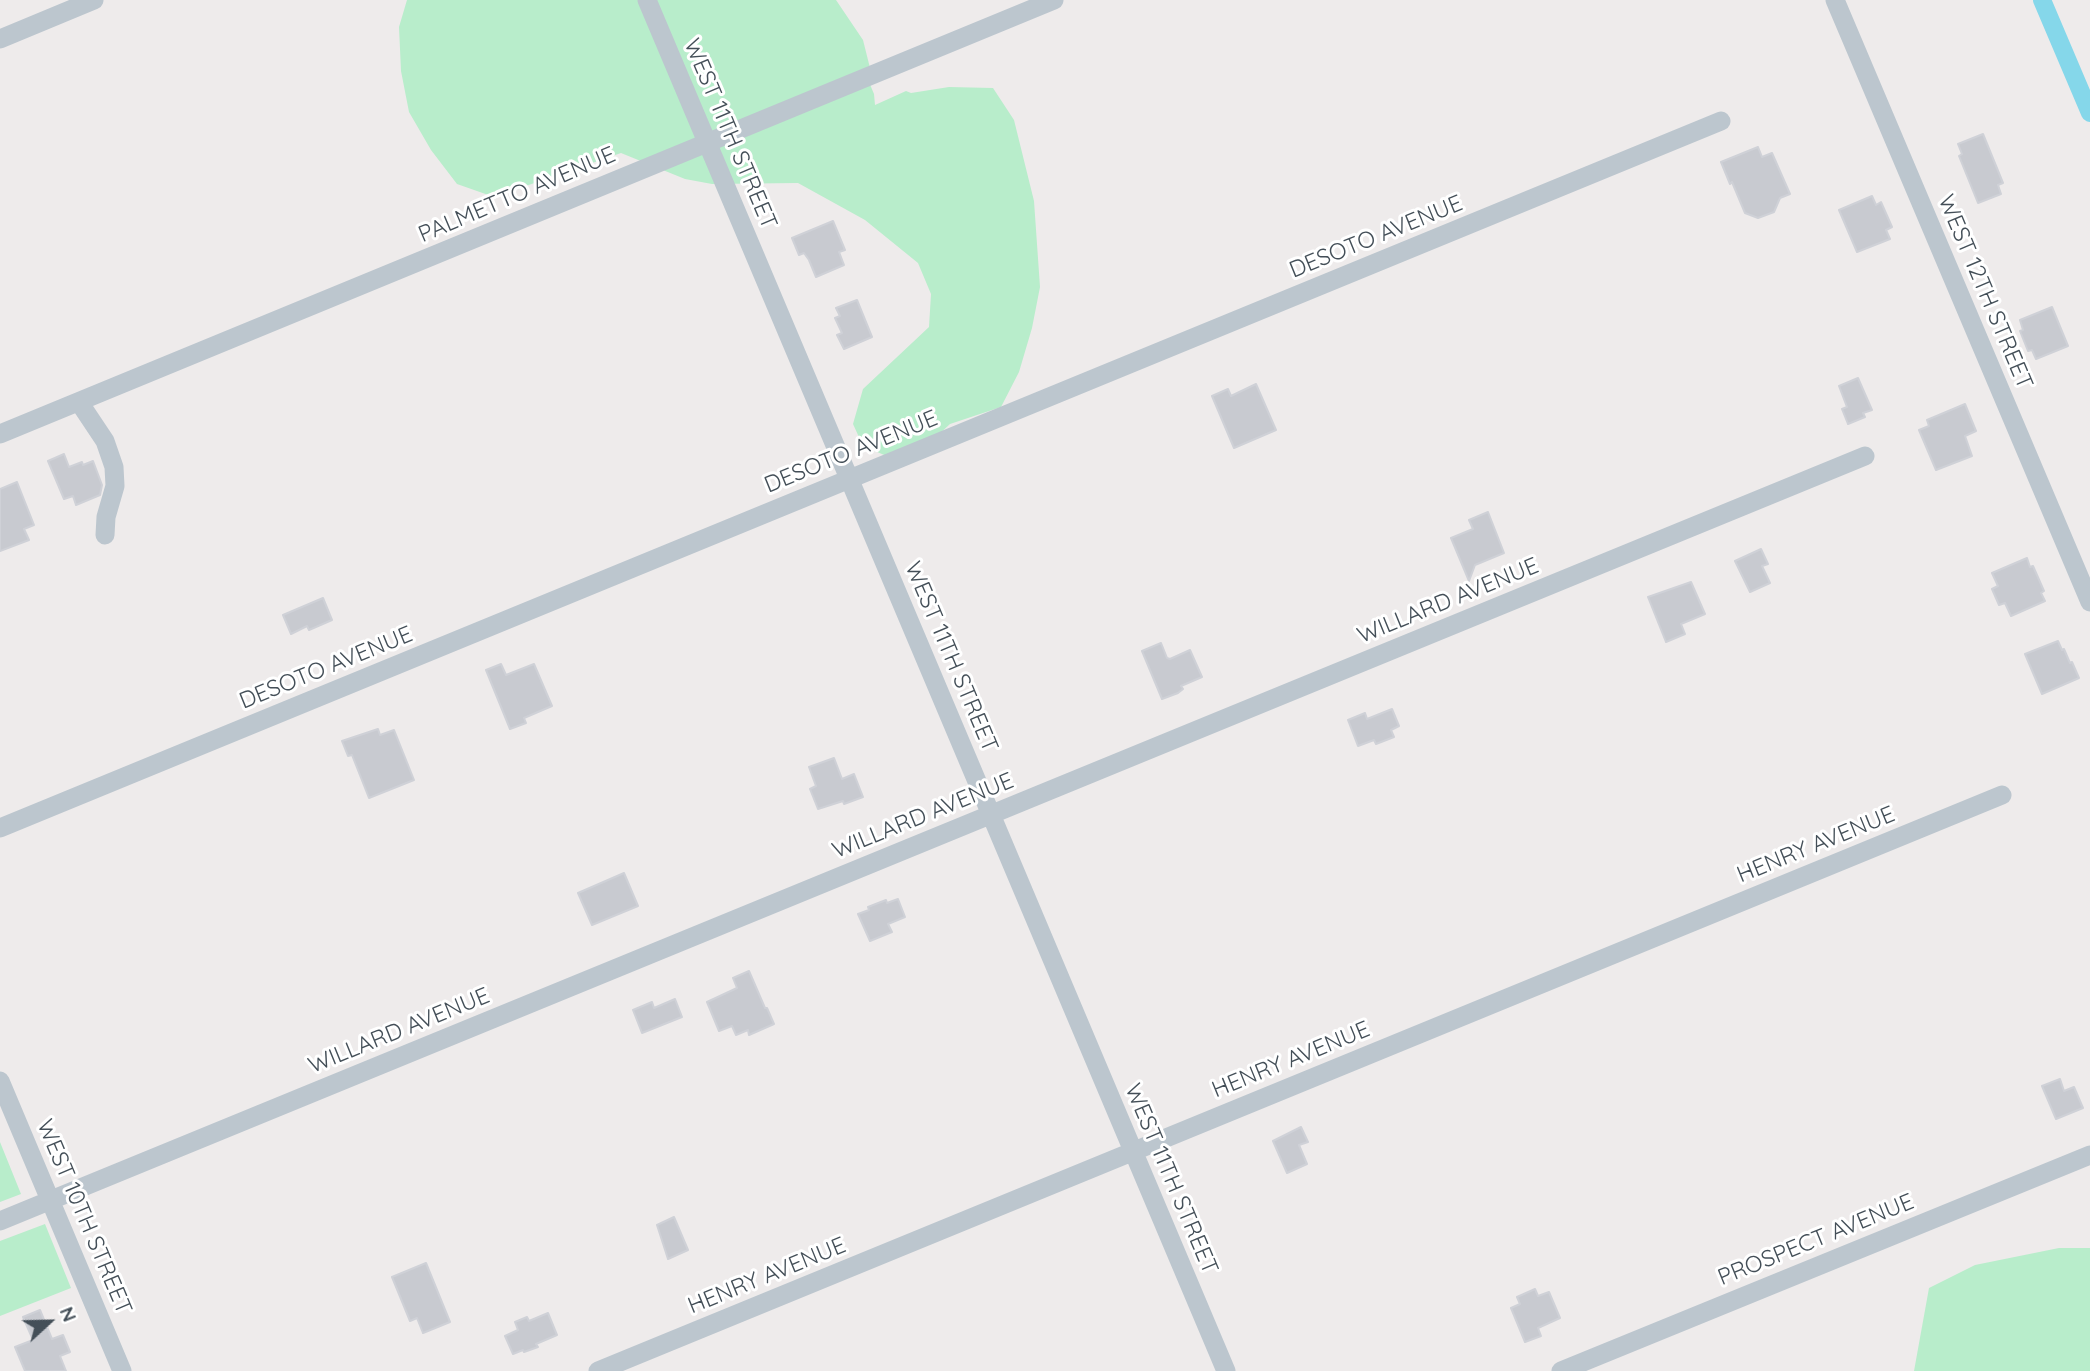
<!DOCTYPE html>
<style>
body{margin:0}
#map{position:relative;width:2090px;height:1371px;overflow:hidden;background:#eeebeb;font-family:Quicksand,sans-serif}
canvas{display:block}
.north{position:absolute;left:14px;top:1287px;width:70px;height:70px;-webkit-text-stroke:5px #fff;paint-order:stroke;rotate:68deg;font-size:19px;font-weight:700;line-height:28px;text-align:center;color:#444f58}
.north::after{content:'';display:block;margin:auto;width:24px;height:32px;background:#444f58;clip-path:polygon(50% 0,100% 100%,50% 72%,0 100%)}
</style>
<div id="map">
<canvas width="2090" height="1371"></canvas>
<div class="north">N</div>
</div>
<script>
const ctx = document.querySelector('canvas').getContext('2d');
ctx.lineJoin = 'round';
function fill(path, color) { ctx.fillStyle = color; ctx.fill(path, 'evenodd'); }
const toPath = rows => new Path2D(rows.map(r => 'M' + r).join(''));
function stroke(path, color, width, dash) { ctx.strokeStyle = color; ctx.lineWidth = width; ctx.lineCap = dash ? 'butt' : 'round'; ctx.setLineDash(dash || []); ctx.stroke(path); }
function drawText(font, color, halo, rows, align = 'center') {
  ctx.font = font + ' Quicksand,sans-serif'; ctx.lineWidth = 6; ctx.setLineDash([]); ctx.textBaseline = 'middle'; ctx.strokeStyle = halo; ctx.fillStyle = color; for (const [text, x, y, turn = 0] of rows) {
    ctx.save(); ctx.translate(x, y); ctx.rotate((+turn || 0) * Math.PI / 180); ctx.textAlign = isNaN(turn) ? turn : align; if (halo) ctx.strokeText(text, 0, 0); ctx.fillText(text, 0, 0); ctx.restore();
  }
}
const green = toPath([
 [407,0,836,0,863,40,871,72,866,75,874,94,875,105,906,91,911,93,949,87,993,88,1014,120,1034,201,1040,287,1032,328,1019,372,1001,407,950,424,936,437,889,457,863,446,853,424,863,389,929,327,931,294,918,263,865,220,798,183,712,184,685,179,621,153,494,197,457,184,431,150,409,112,401,71,399,27],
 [0,1142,21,1194,0,1202],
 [45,1224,71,1288,0,1316,0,1241],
 [2059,1248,2090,1248,2090,1371,1914,1371,1929,1288,1975,1265]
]);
const canal = toPath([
 [2042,0,2090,113]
]);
const building = toPath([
 [1983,134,2003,183,1998,185,2001,194,1978,203,1959,156,1962,154,1958,144,1983,134],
 [1758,147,1762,157,1772,153,1790,194,1780,198,1774,212,1758,218,1745,213,1732,182,1730,184,1721,162,1758,147],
 [1872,196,1876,205,1881,202,1892,227,1886,230,1890,239,1857,252,1839,210,1872,196],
 [833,221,845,250,839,252,844,265,816,277,809,260,804,253,799,255,792,238,833,221],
 [857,300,872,337,844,349,837,335,842,333,835,318,840,316,836,308,857,300],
 [2052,307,2068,346,2036,359,2032,350,2028,351,2020,331,2023,330,2020,320,2052,307],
 [1858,378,1872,410,1863,413,1865,417,1848,424,1842,409,1847,407,1839,386,1858,378],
 [1256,384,1276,430,1234,448,1212,396,1228,389,1231,396,1256,384],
 [1965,404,1976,431,1965,436,1972,456,1936,470,1919,430,1929,426,1927,420,1965,404],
 [64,454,69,467,82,462,83,465,93,461,102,485,100,495,76,505,73,496,64,499,48,461,64,454],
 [17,482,34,525,24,529,29,540,0,551,0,489,17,482],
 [1488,512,1504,553,1475,565,1469,581,1451,538,1473,529,1469,520,1488,512],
 [1761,549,1768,564,1762,566,1770,583,1750,592,1735,561,1761,549],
 [2027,558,2030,567,2033,566,2044,591,2041,593,2045,601,2011,616,2005,603,1999,605,1992,589,1998,586,1992,573,2027,558],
 [1691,582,1705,614,1681,624,1685,634,1666,642,1648,597,1691,582],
 [323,598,332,620,309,630,307,626,291,634,283,615,323,598],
 [2058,641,2062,650,2064,649,2070,663,2072,662,2079,678,2042,694,2025,654,2058,641],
 [1161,643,1167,658,1170,659,1190,650,1202,677,1181,686,1183,689,1178,693,1162,699,1142,651,1161,643],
 [501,664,506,675,534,664,552,706,524,718,526,723,510,729,486,670,501,664],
 [1392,709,1399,726,1391,730,1394,737,1376,744,1374,740,1358,746,1348,720,1365,713,1367,719,1392,709],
 [378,729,380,735,394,730,414,780,369,798,352,755,348,756,342,741,378,729],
 [834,758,842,779,854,774,863,797,844,804,843,801,818,809,810,789,816,786,809,767,834,758],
 [624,873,638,906,592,925,578,893,624,873],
 [898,899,905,917,888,924,892,932,870,941,858,914,869,910,868,907,886,900,887,903,898,899],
 [749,971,765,1008,767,1008,774,1024,749,1035,748,1030,736,1035,732,1026,719,1031,707,1002,737,988,733,978,749,971],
 [675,999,682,1017,642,1033,633,1010,652,1002,654,1008,675,999],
 [2060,1079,2064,1091,2074,1087,2083,1108,2056,1119,2042,1086,2060,1079],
 [1301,1127,1308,1142,1299,1145,1307,1164,1287,1173,1273,1141,1301,1127],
 [674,1217,688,1250,668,1259,657,1225,674,1217],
 [426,1263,450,1322,423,1333,417,1318,410,1321,392,1277,426,1263],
 [1535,1289,1538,1296,1549,1292,1560,1318,1538,1328,1541,1336,1525,1342,1511,1308,1520,1304,1517,1297,1535,1289],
 [40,1310,52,1339,63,1335,70,1352,60,1356,66,1371,25,1371,15,1347,33,1340,23,1317,40,1310],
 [548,1313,557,1335,536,1344,538,1347,524,1352,523,1350,513,1354,505,1336,518,1330,515,1322,527,1317,529,1321,548,1313]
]);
const minor = toPath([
 [647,0,1226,1371],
 [1835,0,2090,602],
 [0,39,94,0],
 [79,402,105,441,114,467,115,486,106,517,105,535],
 [0,434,1054,0],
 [0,828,1721,121],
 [0,1081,122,1371],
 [0,1221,1865,456],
 [598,1371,2002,795],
 [1561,1371,2090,1155]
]);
const streetNames = [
 ["WEST 11TH STREET",730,134,67],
 ["PALMETTO AVENUE",517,195,-23],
 ["DESOTO AVENUE",1376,237,-22],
 ["WEST 12TH STREET",1985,292,67],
 ["DESOTO AVENUE",851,452,-22],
 ["WILLARD AVENUE",1448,601,-22],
 ["WEST 11TH STREET",951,657,67],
 ["DESOTO AVENUE",326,668,-22],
 ["WILLARD AVENUE",923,816,-22],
 ["HENRY AVENUE",1816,845,-22],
 ["WILLARD AVENUE",399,1031,-22],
 ["HENRY AVENUE",1291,1060,-22],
 ["WEST 11TH STREET",1171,1179,67],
 ["WEST 10TH STREET",84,1217,67],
 ["PROSPECT AVENUE",1816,1240,-22],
 ["HENRY AVENUE",767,1276,-22]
];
fill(green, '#b8edcb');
stroke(canal, '#85d7ea', 18);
fill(building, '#c8cad0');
stroke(building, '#cfd1d7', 2);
stroke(minor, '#bcc6ce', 19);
drawText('23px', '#444f58', '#fff', streetNames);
</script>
